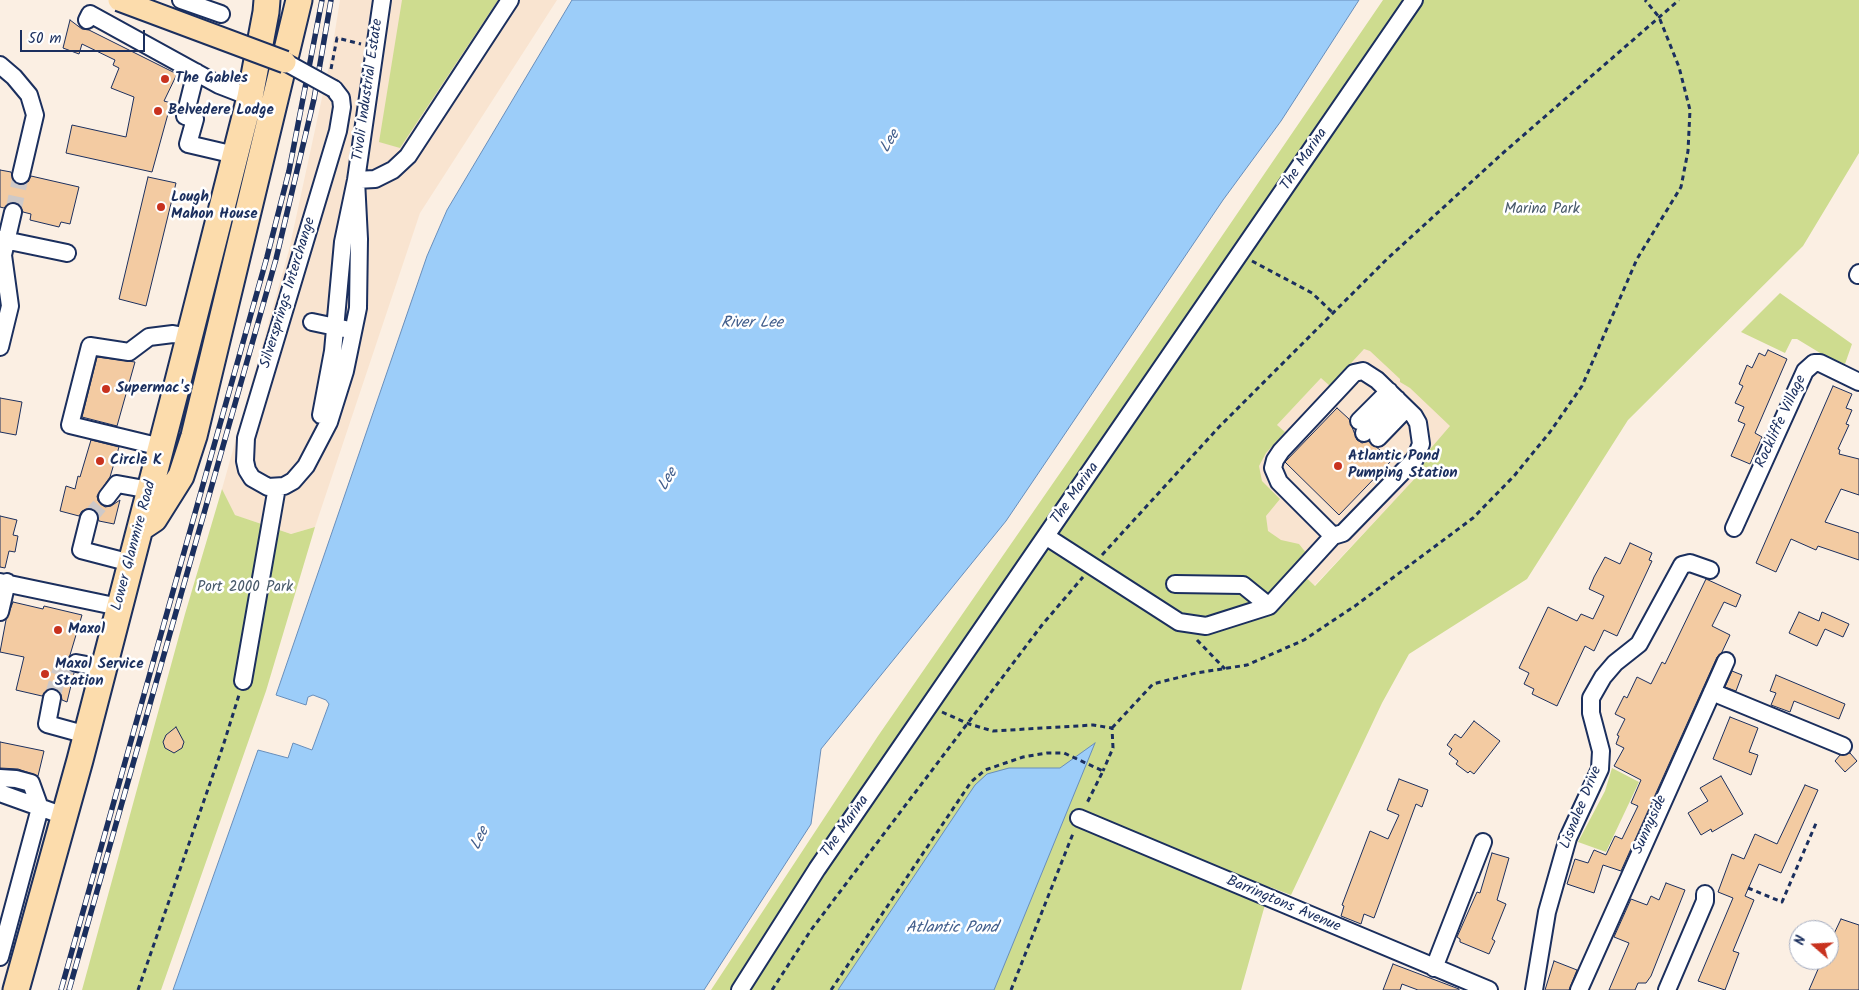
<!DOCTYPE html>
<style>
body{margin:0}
#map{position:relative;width:1859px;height:990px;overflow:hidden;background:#fbefe3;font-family:Kalam,sans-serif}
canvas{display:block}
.north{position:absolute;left:1789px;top:920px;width:50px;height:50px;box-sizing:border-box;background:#fff;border:1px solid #a4acbf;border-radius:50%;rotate:289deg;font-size:14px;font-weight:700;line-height:20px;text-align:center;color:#1b2f5e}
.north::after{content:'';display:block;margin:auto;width:18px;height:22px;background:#c8321e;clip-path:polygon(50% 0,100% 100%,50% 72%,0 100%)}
.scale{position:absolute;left:20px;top:30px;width:125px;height:22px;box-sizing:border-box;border:2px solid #1b2f5e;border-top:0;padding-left:6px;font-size:15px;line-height:18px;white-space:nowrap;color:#1b2f5e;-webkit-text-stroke:4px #fff;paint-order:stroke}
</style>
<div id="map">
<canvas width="1859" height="990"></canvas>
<div class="north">N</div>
<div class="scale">50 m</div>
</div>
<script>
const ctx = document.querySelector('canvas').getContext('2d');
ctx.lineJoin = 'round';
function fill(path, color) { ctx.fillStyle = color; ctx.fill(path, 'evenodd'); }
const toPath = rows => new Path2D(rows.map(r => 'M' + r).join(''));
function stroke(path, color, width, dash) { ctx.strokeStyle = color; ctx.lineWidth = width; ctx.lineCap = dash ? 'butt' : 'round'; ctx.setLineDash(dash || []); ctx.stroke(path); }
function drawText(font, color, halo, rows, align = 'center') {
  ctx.font = font + ' Kalam,sans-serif'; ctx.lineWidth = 5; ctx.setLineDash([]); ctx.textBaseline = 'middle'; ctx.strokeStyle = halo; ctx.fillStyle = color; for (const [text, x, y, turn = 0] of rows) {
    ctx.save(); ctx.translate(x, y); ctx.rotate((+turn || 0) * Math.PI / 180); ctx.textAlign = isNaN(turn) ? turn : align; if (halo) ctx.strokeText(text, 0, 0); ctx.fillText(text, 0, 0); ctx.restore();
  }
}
const built = toPath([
 [340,0,557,0,420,213,315,527,291,534,235,515,222,489,289,250,331,56],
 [1365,331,1466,424,1314,586,1215,491]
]);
const green = toPath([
 [402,0,498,0,400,148,379,142],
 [1383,0,1859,0,1859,153,1803,246,1628,420,1527,579,1409,654,1382,703,1291,895,1270,887,1241,990,711,990,878,736,1067,463],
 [1364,349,1370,351,1400,379,1400,382,1410,388,1450,426,1413,469,1418,475,1315,586,1296,568,1307,554,1299,544,1281,540,1268,531,1266,516,1280,499,1262,481,1259,466,1266,453,1285,432,1277,425,1321,378,1330,386],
 [1780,293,1852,344,1845,364,1830,359,1797,339,1792,339,1785,353,1741,332],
 [222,489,235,515,291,534,315,527,266,691,161,990,82,990,185,614],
 [1612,768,1639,782,1606,852,1578,842,1605,791]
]);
const water = toPath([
 [572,0,1359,0,1281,121,1223,200,1006,521,821,749,811,824,704,990,173,990,258,750,288,758,293,743,312,750,329,704,326,700,313,695,308,697,306,705,276,695,427,256,447,210,572,0],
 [1095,743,994,990,838,990,975,785,987,774,1009,768,1060,768,1095,743]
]);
const building = toPath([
 [70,20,82,29,89,30,177,74,164,101,171,103,152,172,66,153,72,125,126,137,134,97,111,88,119,68,113,65,115,60,82,44,79,54,63,48,70,20],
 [0,170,11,172,14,182,19,185,28,182,31,176,79,187,70,224,61,222,59,227,30,220,31,214,23,212,20,205,16,202,10,203,4,208,0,207,0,170],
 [148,177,176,183,146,306,119,299,148,177],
 [1768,350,1787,359,1755,433,1762,437,1750,464,1731,456,1745,424,1738,421,1744,407,1735,403,1743,386,1739,384,1747,365,1752,368,1759,353,1765,356,1768,350],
 [97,357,135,362,117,426,82,417,97,357],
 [1833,386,1852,394,1846,408,1852,410,1846,424,1849,425,1838,449,1840,450,1839,454,1859,459,1859,495,1841,489,1825,522,1859,533,1859,560,1818,546,1816,550,1791,539,1776,572,1756,563,1833,386],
 [0,398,22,402,16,435,0,432,0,398],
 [1337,408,1349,419,1357,440,1362,443,1369,441,1392,460,1339,515,1285,462,1337,408],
 [91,440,119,447,110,477,97,496,98,501,105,507,111,506,120,500,114,524,99,521,96,511,91,508,82,511,79,516,60,511,66,486,75,489,78,476,80,477,91,440],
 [0,516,17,520,13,535,18,536,15,552,9,551,5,568,0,567,0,516],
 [1630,543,1652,553,1649,560,1652,561,1617,636,1604,630,1594,651,1585,646,1557,706,1532,694,1534,689,1524,684,1529,673,1519,668,1548,607,1577,621,1581,614,1593,619,1604,596,1589,589,1594,577,1605,557,1620,564,1630,543],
 [1706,579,1741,595,1736,607,1724,602,1712,626,1730,635,1722,652,1717,657,1621,871,1603,865,1594,893,1567,884,1575,859,1588,863,1594,850,1606,855,1615,836,1622,839,1638,806,1631,803,1641,780,1614,766,1624,748,1616,744,1619,736,1617,735,1625,719,1615,714,1624,696,1627,698,1637,677,1651,684,1662,662,1665,664,1706,579],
 [13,602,43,609,44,606,82,615,70,655,66,662,69,670,74,673,67,702,62,700,61,694,54,688,48,689,42,696,16,690,24,657,0,652,6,620,13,602],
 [1799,612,1819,621,1822,612,1849,624,1843,637,1825,629,1817,646,1789,633,1799,612],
 [1732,671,1742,675,1736,691,1725,687,1732,671],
 [1776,675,1845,704,1839,719,1794,701,1790,712,1771,705,1776,693,1770,691,1776,675],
 [1730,717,1758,728,1749,752,1758,755,1751,775,1713,759,1730,717],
 [1474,721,1500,741,1474,774,1470,771,1468,773,1456,764,1458,761,1449,754,1452,749,1447,745,1455,734,1461,738,1474,721],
 [176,727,184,742,182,748,174,753,165,748,163,742,166,735,176,727],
 [0,742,44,751,38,776,18,769,0,768,0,742],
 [1850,753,1857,761,1845,772,1835,761,1840,755,1850,753],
 [1721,776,1743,814,1712,832,1711,829,1701,835,1688,813,1708,801,1700,788,1721,776],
 [1399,779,1428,790,1422,807,1416,804,1374,918,1364,914,1361,924,1341,916,1344,906,1342,905,1370,831,1388,839,1399,815,1387,810,1399,779],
 [1805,785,1818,790,1781,873,1759,864,1745,896,1754,900,1733,951,1739,953,1725,990,1698,981,1733,898,1718,892,1732,854,1744,859,1755,834,1777,844,1805,785],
 [1492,853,1509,858,1497,900,1506,904,1492,939,1495,941,1489,954,1460,942,1460,939,1457,937,1477,892,1480,893,1492,853],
 [1666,883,1685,890,1651,976,1646,983,1638,983,1635,990,1609,990,1629,943,1614,937,1631,899,1647,905,1651,896,1659,900,1666,883],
 [1841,919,1859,925,1859,990,1809,990,1822,960,1829,960,1829,953,1835,940,1832,938,1841,919],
 [1554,961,1577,970,1569,990,1545,990,1554,961],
 [1393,964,1459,989,1459,990,1418,990,1402,984,1400,990,1383,990,1393,964]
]);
const minorTunnel = toPath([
 [13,212,21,175],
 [89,518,107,497],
 [52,698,60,671,76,663]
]);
const path = toPath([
 [331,69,337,38,361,44],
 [1252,261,1312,293,1332,312],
 [1102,555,1219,427,1387,259,1503,153,1679,0],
 [1197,640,1225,669],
 [942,712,969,724,993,731,1093,725,1112,728,1113,748,1103,771],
 [1112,728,1153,684,1196,673,1247,665,1304,640,1355,606,1473,518,1514,476,1550,432,1582,386,1637,259,1681,187,1688,151,1690,110,1679,67,1659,17,1645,0],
 [1748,888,1782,902,1817,821],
 [138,990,223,746,239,695],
 [772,990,811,930,1042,625,1083,577],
 [831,990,971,782,985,770,1023,757,1047,753,1064,753,1103,771,1086,805],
 [1011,990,1074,831]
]);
const minor = toPath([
 [181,0,221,14],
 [87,20,90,14,219,85,250,97],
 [0,65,14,77,29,95,35,115,21,175],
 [196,72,185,116,195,119,188,144,235,155],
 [334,89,341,98,342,107,338,131,246,438,245,461,247,470,252,478,268,487,284,486,293,481,306,466,329,422,345,371,358,308,359,239,356,180],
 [356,180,375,179,393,170,408,156,510,0],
 [0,239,67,253],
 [1858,275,1859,273],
 [312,322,345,329],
 [0,347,10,306,3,255,13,212],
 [321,415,333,351,343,242,356,180,382,0],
 [1359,421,1389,391],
 [1364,433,1397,399],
 [1378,438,1406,409],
 [161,447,70,425,90,346,129,352,149,337,173,334,189,337],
 [107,497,117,484,150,490],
 [89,518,81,550,131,563],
 [1734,528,1805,371,1814,363,1820,363,1859,382],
 [1047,537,1179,622,1206,626,1269,606,1333,536,1343,533,1415,459,1421,444,1418,423,1414,416,1377,380,1363,371,1354,373,1341,387,1281,451,1275,460,1273,468,1279,482,1333,536],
 [0,582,119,607],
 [1175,584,1243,585,1269,606],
 [0,612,7,582],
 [76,663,103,668],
 [243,681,277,487],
 [1712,692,1843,746],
 [52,698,47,724,87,735],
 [0,778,16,779,31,783,40,808,0,957],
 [0,793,64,816],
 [1079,818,1489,990],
 [1434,968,1483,842],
 [740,990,817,869,1414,0],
 [1534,990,1547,912,1568,838,1600,769,1601,751,1591,713,1591,698,1603,677,1615,663,1639,644,1682,565,1690,563,1710,570],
 [1579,990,1726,661],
 [1667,990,1705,901,1705,894]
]);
const highway = toPath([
 [142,527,154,519,181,476,194,436,299,0],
 [16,990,80,760,176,389,250,97,266,12,267,0]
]);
const rail = toPath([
 [61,990,267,257,289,171,322,0],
 [69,990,276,259,314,99,331,0]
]);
const minorBridge = toPath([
 [285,62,334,89]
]);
const majorBridge = toPath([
 [119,0,285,62]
]);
const markers = [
 [165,79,5,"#c8321e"],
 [158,111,5,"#c8321e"],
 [161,207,5,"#c8321e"],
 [106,389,5,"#c8321e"],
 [100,461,5,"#c8321e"],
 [1338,466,5,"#c8321e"],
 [58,630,5,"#c8321e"],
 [45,674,5,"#c8321e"]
];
const poiNames = [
 ["The Gables",175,79],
 ["Belvedere Lodge",168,111],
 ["Lough",171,198],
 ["Mahon House",171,215],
 ["Supermac's",116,389],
 ["Atlantic Pond",1348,457],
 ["Pumping Station",1348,474],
 ["Circle K",110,461],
 ["Maxol",68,630],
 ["Maxol Service",55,665],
 ["Station",55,682]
];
const streetNames = [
 ["Tivoli Industrial Estate",369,90,-82],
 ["The Marina",1305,160,-56],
 ["Silversprings Interchange",289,293,-73],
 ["Rockliffe Village",1782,422,-65],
 ["The Marina",1076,494,-55],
 ["Lower Glanmire Road",135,546,-75],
 ["Lisnalee Drive",1582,808,-68],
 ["Sunnyside",1651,825,-66],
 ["The Marina",846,827,-55],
 ["Barringtons Avenue",1283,905,23]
];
const parkNames = [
 ["Marina Park",1542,210],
 ["Port 2000 Park",245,588]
];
const waterNames = [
 ["Lee",891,142,-57],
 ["River Lee",752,324],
 ["Lee",669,480,-59],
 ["Lee",481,839,-63],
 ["Atlantic Pond",952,929]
];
fill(built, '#f9e4d0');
fill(green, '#cedc8f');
fill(water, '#9ccdf9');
stroke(water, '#688ebb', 1);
fill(building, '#f3cba2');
stroke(building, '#1b2f5e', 1);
stroke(minorTunnel, '#cec9c8', 16, [16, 8]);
stroke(minor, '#1b2f5e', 20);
stroke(highway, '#1b2f5e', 29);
stroke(path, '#1b2f5e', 3, [5, 4]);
stroke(minor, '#fff', 16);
stroke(highway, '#fcdcac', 25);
stroke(rail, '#1b2f5e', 5.5);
stroke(rail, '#fff', 4, [11]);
stroke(minorBridge, '#1b2f5e', 20, []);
stroke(majorBridge, '#1b2f5e', 25, []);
stroke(minorBridge, '#fff', 16);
stroke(majorBridge, '#fcdcac', 21);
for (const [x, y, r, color] of markers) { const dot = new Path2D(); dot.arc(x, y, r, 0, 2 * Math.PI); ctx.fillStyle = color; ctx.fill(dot); stroke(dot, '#fff', 2); }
drawText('bold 15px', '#1b2f5e', '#fff', poiNames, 'left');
drawText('15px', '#1b2f5e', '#fff', streetNames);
drawText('15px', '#485a6a', '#fff', parkNames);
drawText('italic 16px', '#425e8c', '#fff', waterNames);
</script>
